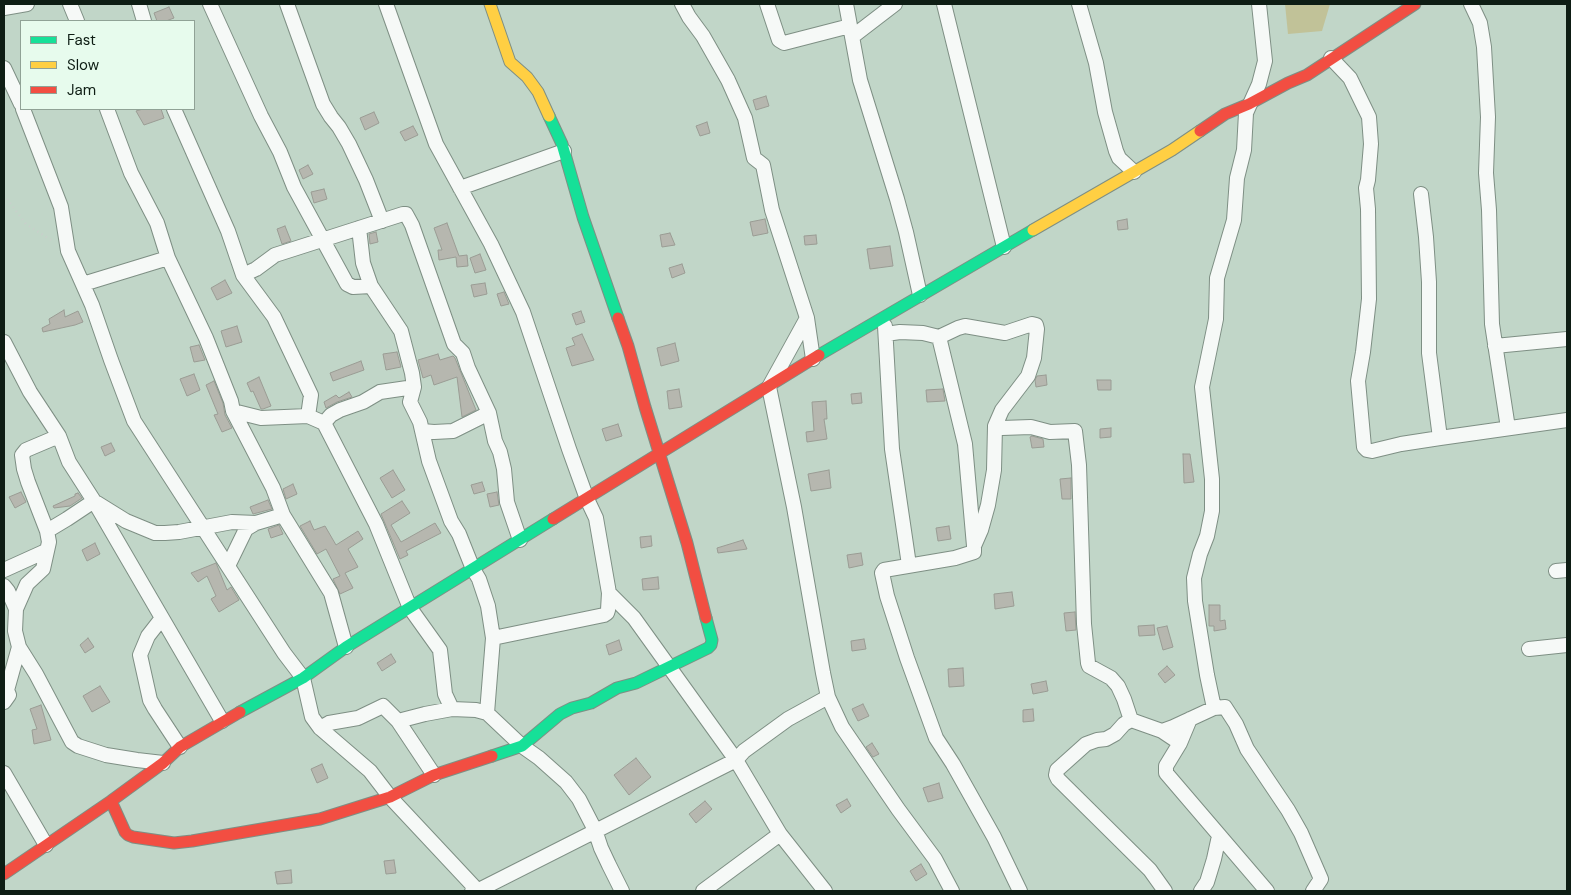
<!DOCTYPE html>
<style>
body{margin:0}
#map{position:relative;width:1571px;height:895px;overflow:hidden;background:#c1d6c8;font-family:"DM Sans",sans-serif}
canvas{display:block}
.frame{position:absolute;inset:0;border:5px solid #0e1d14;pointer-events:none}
.legend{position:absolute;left:20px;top:20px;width:175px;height:90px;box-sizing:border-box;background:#e7fbed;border:1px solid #90a296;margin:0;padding:6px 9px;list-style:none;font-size:15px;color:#0e1d14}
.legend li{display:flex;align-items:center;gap:10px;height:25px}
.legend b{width:25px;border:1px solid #90a296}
</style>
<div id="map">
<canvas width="1571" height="895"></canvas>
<div class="frame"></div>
<ul class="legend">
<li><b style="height:6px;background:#16e098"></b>Fast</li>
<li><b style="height:6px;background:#ffcf43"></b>Slow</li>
<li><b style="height:6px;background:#f24e42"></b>Jam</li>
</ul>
</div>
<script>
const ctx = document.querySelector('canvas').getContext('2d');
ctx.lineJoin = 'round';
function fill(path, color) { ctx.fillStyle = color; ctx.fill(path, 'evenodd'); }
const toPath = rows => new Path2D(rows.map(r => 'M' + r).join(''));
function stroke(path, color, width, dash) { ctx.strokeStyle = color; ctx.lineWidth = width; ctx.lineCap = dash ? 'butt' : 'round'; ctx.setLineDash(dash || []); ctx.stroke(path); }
const green = toPath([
 [1285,4,1330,4,1322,31,1288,34]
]);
const building = toPath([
 [169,7,174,18,166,21,157,21,154,13,169,7],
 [766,96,769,106,756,110,753,100,766,96],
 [143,109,161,109,164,118,144,125,136,111,143,109],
 [374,112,379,123,365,130,360,118,374,112],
 [707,122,710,133,700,136,696,126,707,122],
 [413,126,418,135,405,141,400,132,413,126],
 [308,165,313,174,303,179,299,170,308,165],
 [324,189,327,199,314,203,311,192,324,189],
 [765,219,768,233,753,236,750,222,765,219],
 [1127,219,1128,229,1118,230,1117,221,1127,219],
 [447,223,459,256,467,255,468,266,457,267,456,257,439,260,438,250,442,250,434,228,447,223],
 [285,226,291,241,282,244,277,229,285,226],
 [376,232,378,242,370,244,369,234,376,232],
 [670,233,675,245,662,247,660,235,670,233],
 [816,235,817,244,805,245,804,236,816,235],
 [890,246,893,266,870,269,867,249,890,246],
 [480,254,486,270,475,273,470,258,480,254],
 [682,264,685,273,672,278,669,268,682,264],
 [225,280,232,293,217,300,211,288,225,280],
 [485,283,487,294,474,297,471,285,485,283],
 [504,292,509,304,501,306,497,294,504,292],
 [64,310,65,317,78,311,83,322,75,325,43,332,42,328,50,324,49,319,64,310],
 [581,311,585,322,576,325,572,314,581,311],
 [237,326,242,342,226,347,221,331,237,326],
 [582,334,594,360,572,366,566,348,575,345,572,338,582,334],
 [675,343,679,361,661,366,657,348,675,343],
 [199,345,205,360,194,362,190,347,199,345],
 [397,352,401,367,386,370,383,354,397,352],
 [438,354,440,360,453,356,455,358,476,410,462,417,457,377,434,385,431,375,423,378,418,360,438,354],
 [361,361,364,370,333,381,330,373,361,361],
 [194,374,200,390,187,396,180,379,194,374],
 [1046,375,1047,385,1036,387,1035,380,1037,376,1046,375],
 [259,377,271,406,263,409,261,409,253,391,251,392,247,383,259,377],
 [1097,380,1111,380,1111,390,1098,390,1097,380],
 [214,381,223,403,225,415,232,428,222,432,214,415,218,414,206,385,214,381],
 [679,389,682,407,669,409,667,391,679,389],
 [943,389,945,401,927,402,926,390,943,389],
 [349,392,352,397,337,402,326,408,324,402,336,395,339,398,349,392],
 [861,393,862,403,852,404,851,394,861,393],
 [826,401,827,419,824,419,827,439,807,442,806,432,814,431,812,402,826,401],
 [618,424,622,436,606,441,602,429,618,424],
 [1111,428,1111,437,1100,438,1100,429,1111,428],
 [1032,436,1043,439,1044,447,1032,448,1030,437,1032,436],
 [111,443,115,451,105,456,101,447,111,443],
 [1183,454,1190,454,1194,482,1184,483,1183,454],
 [393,470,405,490,392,498,380,478,393,470],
 [829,470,831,488,811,491,808,474,829,470],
 [1071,478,1071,499,1062,499,1060,479,1071,478],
 [482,482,485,491,474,494,471,485,482,482],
 [293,484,297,494,286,499,283,489,293,484],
 [21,492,26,502,15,508,9,497,21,492],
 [497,492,499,505,490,507,487,494,497,492],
 [78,493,82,498,70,506,54,508,53,506,75,496,75,494,78,493],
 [268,500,272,509,253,514,250,507,268,500],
 [402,501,410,513,391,525,401,542,435,523,441,533,406,551,408,555,400,559,381,514,402,501],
 [310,521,314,530,325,526,336,545,358,531,363,539,348,549,358,567,345,573,353,588,340,594,333,579,340,576,326,549,317,554,300,526,310,521],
 [279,525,283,534,271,538,268,529,279,525],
 [949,526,951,539,938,541,936,528,949,526],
 [651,536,652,546,641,548,640,537,651,536],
 [743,540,747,549,718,553,717,548,743,540],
 [95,543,100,554,87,561,82,550,95,543],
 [861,553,863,565,849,568,847,555,861,553],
 [216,563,227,590,231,587,239,600,219,612,211,599,216,596,207,576,198,582,191,573,216,563],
 [658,577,659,589,643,590,642,579,658,577],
 [1012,592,1014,606,995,609,994,594,1012,592],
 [1209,605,1220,605,1220,621,1225,620,1226,629,1214,631,1214,626,1209,626,1209,605],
 [1075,612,1076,630,1066,631,1064,613,1075,612],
 [1154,625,1155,635,1139,636,1138,626,1154,625],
 [1167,626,1173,647,1163,650,1157,628,1167,626],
 [88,638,94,647,85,653,80,645,88,638],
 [864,639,866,649,852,651,851,641,864,639],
 [619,640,622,650,609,655,606,645,619,640],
 [391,654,396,662,382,671,377,663,391,654],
 [1167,666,1175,675,1165,683,1158,674,1167,666],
 [963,668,964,686,949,687,948,669,963,668],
 [1046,681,1048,691,1033,694,1031,684,1046,681],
 [100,686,110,702,92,712,83,696,100,686],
 [863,704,869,716,858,721,852,709,863,704],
 [41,705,51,740,34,744,32,730,37,729,30,709,41,705],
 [1033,709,1034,721,1023,722,1023,710,1033,709],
 [872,743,879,754,873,757,866,747,872,743],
 [636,758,651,777,629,795,614,775,636,758],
 [322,764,328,778,317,783,311,769,322,764],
 [939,783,943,798,928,802,923,788,939,783],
 [847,799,851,806,841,813,836,805,847,799],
 [705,801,712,809,696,823,689,814,705,801],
 [394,860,396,873,386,874,384,861,394,860],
 [921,864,927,874,916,881,910,871,921,864],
 [291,870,292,883,277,884,275,872,291,870]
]);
const path = toPath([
 [4,195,26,224,54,242]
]);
const street = toPath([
 [70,4,77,21],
 [139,4,144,21],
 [210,4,261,116,280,152,294,187,347,284,353,287,371,286],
 [287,4,323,104,331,117,339,127,349,144,366,180,382,221],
 [386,4,436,144,491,244,523,312,569,449,587,499,596,518,609,593,608,610,607,613,604,615,493,638],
 [682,4,689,17,703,36,728,80,745,118,754,158,763,165,772,210,807,318,813,359],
 [767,4,779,40,784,43,850,26],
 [846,4,860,80,897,199,906,232,920,295],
 [944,4,1004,247],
 [1079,4,1096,63,1105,112,1116,151,1119,158,1134,172],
 [1471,4,1480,23,1484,47,1488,117,1486,173,1489,210,1492,324,1508,428],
 [4,8,27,4],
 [852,37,895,4],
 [1331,58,1350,78,1369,117,1371,144,1368,180,1366,188,1368,209,1369,299,1363,352,1358,381,1364,447,1367,450,1372,451,1401,444,1440,438,1567,420],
 [4,68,21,104],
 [23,109,61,207,68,251,92,305,111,360,134,421,284,653,303,678,312,717,320,728,370,771,390,797,478,891],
 [107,109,131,173,157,223,168,258,206,338,231,401,233,411,273,488,283,515,331,593,346,647],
 [174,109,228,231,243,275,274,317,311,395,308,416,324,423,376,524,410,608,440,650,445,694,452,709],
 [460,188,564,151],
 [1421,194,1426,237,1429,282,1429,353,1440,438],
 [359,228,363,263,371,286,401,331,412,373,414,387,410,402,420,422,429,461,451,521,459,534,473,569,479,579,488,606,493,638,487,713],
 [243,275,256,269,275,255,403,214,406,214,412,225,454,344,463,353,468,368,489,413,495,441,500,452,504,469,507,502,520,540],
 [83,284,168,258],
 [807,318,769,387,794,507,823,673,828,697,842,727,898,809,935,859,952,891],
 [885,326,892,449,909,565],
 [886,334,900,332,923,333,939,337,958,328,965,326,1005,333,1032,324,1036,325,1037,329,1034,358,1028,376,1002,410,995,426,994,470,988,505,981,530,974,546,974,552,955,558,884,570,882,573,887,596,907,658,936,738,953,764,994,837,1020,891],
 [939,337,965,444,974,546],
 [4,342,30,392,59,436,69,462,94,501,222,721],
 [1495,346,1567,339],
 [233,411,261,418,308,416],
 [324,423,331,415,340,410,363,402,380,392,414,387],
 [995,426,1002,428,1031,427,1050,432,1075,431,1079,465,1084,624,1088,663,1089,666,1111,678,1118,686,1124,699,1131,720],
 [422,431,434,432,453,431,489,413],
 [59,436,26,450,22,455,24,469,28,482,47,531,49,542,43,569,27,584,16,609,15,631,19,647,36,674,72,742,78,746,106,755,137,760,163,763],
 [97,503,126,521,155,533,165,533,179,532,232,522,256,523],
 [47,531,67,519,94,501],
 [228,566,246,529,256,523,283,515],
 [4,570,46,551],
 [1556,571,1567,570],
 [4,586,8,591,16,609],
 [609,593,634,618,736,760,780,834,825,891],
 [162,618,148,636,140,655,150,700,155,709,180,747],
 [1529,649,1567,645],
 [4,702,9,695,7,690,19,647],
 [1214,708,1207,675,1195,601,1194,578,1200,554,1207,536,1212,511,1212,479,1202,387,1216,319,1217,278,1234,220,1237,178,1244,150,1246,113,1259,84,1265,61,1259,4],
 [1190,719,1180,743,1166,766,1166,773,1267,891],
 [398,721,425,714,452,709,476,710,487,713,522,746,539,758,566,782,579,799,595,830,601,848,609,865,622,891],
 [320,728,329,723,358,718,383,706,398,721,434,775],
 [1162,731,1173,727,1214,708,1225,707,1236,724,1247,749,1288,810,1301,833,1321,879,1313,891],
 [4,773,46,845],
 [472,891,477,891,736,760,744,751,788,719,828,697],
 [703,891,780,834],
 [1165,891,1150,870,1058,779,1056,775,1057,770,1086,744,1097,740,1106,739,1115,734,1124,724,1131,720,1162,731,1180,743],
 [1201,891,1207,882,1214,859,1219,836]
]);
const fast = toPath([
 [549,116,562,144,583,217,618,318],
 [819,355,1033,230],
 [240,712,303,678,346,647,553,519],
 [492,756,522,746,560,714,572,708,591,703,617,688,636,683,708,648,711,645,712,640,706,618]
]);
const slow = toPath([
 [490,4,510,62,527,77,538,92,549,116],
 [1033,230,1172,150,1200,131]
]);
const jam = toPath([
 [1200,131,1225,114,1249,104,1288,83,1307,75,1415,4],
 [618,318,628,346,645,407,687,543,706,618],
 [553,519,819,355],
 [111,801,125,832,128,835,133,837,174,843,192,841,320,819,390,797,434,775,492,756],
 [4,874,111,801,163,763,180,747,240,712]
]);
fill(green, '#c1c298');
fill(building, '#b6b7af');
stroke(building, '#9a9c94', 1);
stroke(street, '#7e8f84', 16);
stroke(fast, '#7e8f84', 13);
stroke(slow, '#7e8f84', 13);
stroke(jam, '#7e8f84', 13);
stroke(path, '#cacfcb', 2.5, [1, 4]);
stroke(street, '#f6f9f7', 14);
stroke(fast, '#16e098', 11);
stroke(slow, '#ffcf43', 11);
stroke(jam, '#f24e42', 11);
</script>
